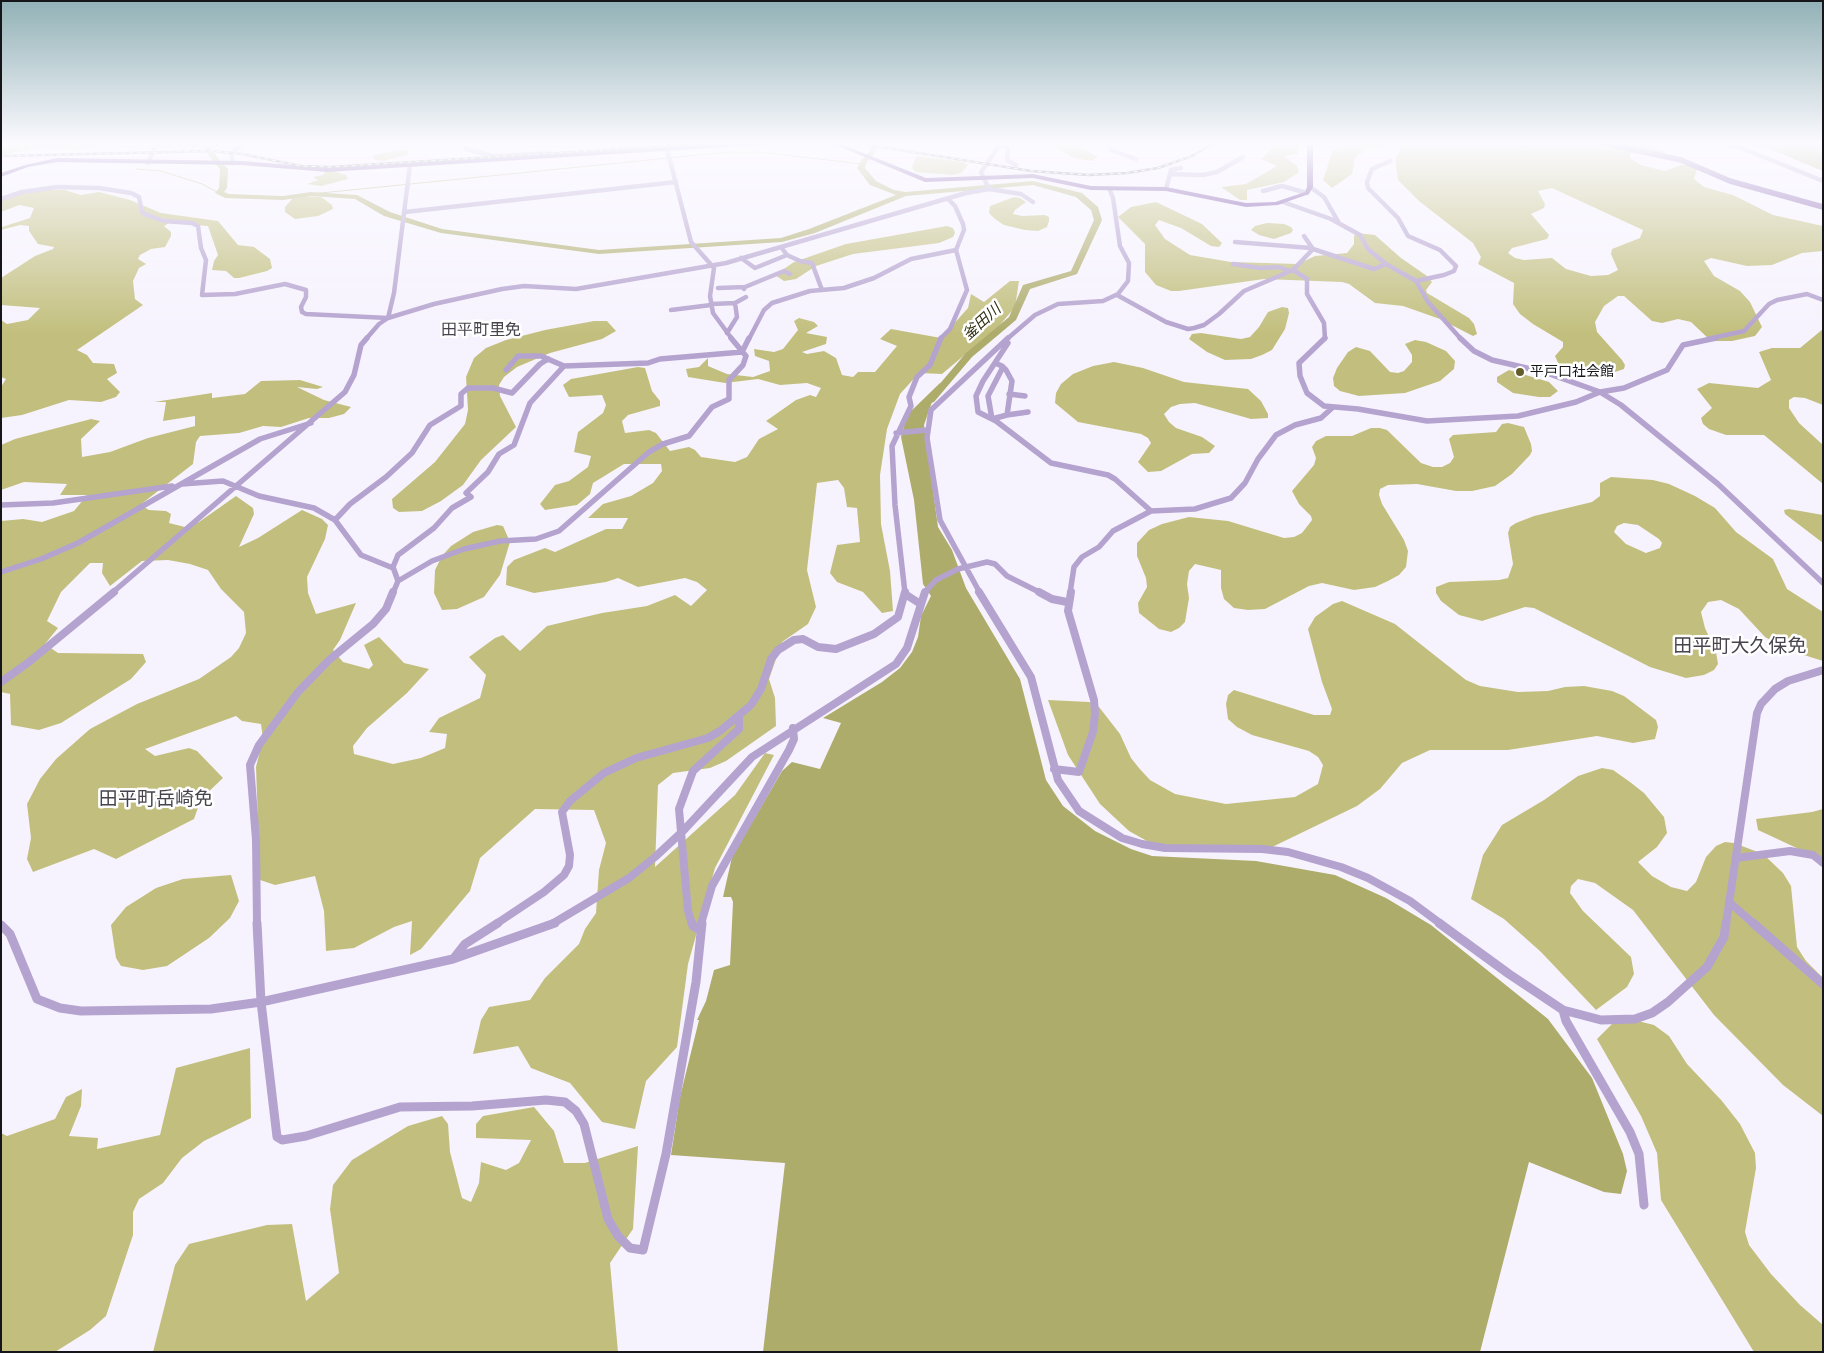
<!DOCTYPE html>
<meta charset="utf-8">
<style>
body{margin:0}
#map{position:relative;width:1824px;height:1353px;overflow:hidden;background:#f7f3fe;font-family:Raleway,sans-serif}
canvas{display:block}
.frame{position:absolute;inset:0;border:2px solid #161519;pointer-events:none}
</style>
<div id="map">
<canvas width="1824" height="1353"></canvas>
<div class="frame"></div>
</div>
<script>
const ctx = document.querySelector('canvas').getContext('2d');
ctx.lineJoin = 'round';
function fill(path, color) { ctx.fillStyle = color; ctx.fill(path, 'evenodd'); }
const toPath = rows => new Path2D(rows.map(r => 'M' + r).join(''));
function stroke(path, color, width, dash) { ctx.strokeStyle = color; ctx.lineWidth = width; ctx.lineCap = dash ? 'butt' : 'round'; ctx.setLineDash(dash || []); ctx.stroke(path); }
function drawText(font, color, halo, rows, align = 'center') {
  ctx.font = font + ' Raleway,"Noto Sans JP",sans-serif'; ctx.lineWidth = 5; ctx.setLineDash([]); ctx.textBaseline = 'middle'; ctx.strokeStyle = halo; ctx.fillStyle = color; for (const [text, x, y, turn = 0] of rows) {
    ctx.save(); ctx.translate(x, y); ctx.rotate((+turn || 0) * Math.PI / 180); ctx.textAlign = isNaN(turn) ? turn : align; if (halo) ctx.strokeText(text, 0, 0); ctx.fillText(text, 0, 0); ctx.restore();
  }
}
const forest = toPath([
 [17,143,101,143,101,144,79,150,38,148,1,155,1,147],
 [148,143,217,143,219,147,160,148],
 [1047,143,1074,143,1098,157,1092,161,1074,158],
 [1269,143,1298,143,1300,146,1297,154,1284,156,1297,166,1299,172,1284,182,1247,190,1247,200,1240,200,1221,187,1246,184,1277,166,1261,159,1272,148],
 [1347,143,1503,143,1514,145,1646,144,1665,152,1662,154,1638,152,1630,154,1630,158,1641,165,1665,171,1681,165,1687,165,1697,169,1694,179,1704,187,1733,195,1773,215,1823,226,1823,251,1802,253,1772,265,1747,266,1711,258,1704,261,1714,276,1740,291,1750,302,1762,327,1755,336,1732,341,1711,341,1691,322,1678,319,1662,323,1652,321,1624,296,1618,296,1604,306,1595,322,1597,332,1622,360,1625,365,1624,369,1609,374,1569,371,1559,365,1555,356,1563,347,1563,342,1533,324,1520,314,1513,304,1514,283,1478,264,1481,257,1473,243,1419,201,1398,180,1395,159,1402,146,1393,143,1367,149,1355,157,1352,174,1332,188,1323,180,1333,150],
 [1552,188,1643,230,1640,238,1612,249,1611,254,1618,270,1608,275,1591,276,1566,269,1552,258,1524,260,1515,258,1508,253,1512,248,1547,239,1549,235,1531,214,1544,208,1545,204,1538,191],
 [401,149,409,150,408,155,383,161,375,160,373,157,374,155],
 [916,156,963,162,968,165,961,173,952,175,916,172,912,168],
 [333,171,346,175,348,179,321,186,307,184,318,180,313,177,323,175,325,172],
 [48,190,65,190,81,195,99,192,130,200,161,213,218,221,238,245,254,247,270,259,272,268,267,271,239,278,234,278,226,271,212,270,214,261,218,255,208,226,169,223,164,226,171,232,171,236,165,247,151,249,140,255,138,259,146,264,139,268,133,281,135,299,143,305,77,350,87,355,93,363,114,364,117,373,107,379,120,392,116,397,101,402,69,400,22,415,1,418,1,387,6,379,1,377,1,320,7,324,28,320,40,308,1,305,1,278,35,256,53,249,54,247,38,244,29,231,29,226,20,225,1,230,2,227,30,218,34,208,19,205,1,212,1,200,20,194],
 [299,196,321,197,332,205,333,209,318,216,295,219,285,212,285,207,293,198],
 [1014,197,1020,198,1026,202,1015,210,1013,214,1022,216,1045,215,1049,217,1049,221,1047,227,1038,231,1025,230,1004,225,995,219,989,213,990,206],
 [1156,202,1202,224,1222,243,1219,247,1211,246,1181,228,1159,220,1155,225,1165,239,1190,255,1231,262,1298,264,1315,256,1347,253,1354,244,1354,236,1357,233,1375,235,1401,258,1427,276,1432,282,1426,290,1427,293,1469,318,1474,324,1477,334,1473,336,1440,319,1403,306,1375,303,1349,284,1342,282,1264,279,1179,291,1171,291,1156,285,1145,272,1145,244,1118,217,1131,207],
 [1267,223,1284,224,1291,227,1293,230,1291,233,1274,239,1259,235,1251,230,1255,226],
 [947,226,953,228,955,233,953,237,939,243,853,254,816,266,796,279,784,281,775,275,794,262,846,244],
 [1010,281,1019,281,1015,307,999,326,942,374,919,373,900,394,887,429,880,475,881,524,890,571,893,611,882,613,863,592,837,582,830,573,837,545,860,542,857,508,847,507,844,488,838,480,817,483,807,570,816,607,808,624,782,642,769,679,775,698,776,726,726,761,710,768,673,773,658,785,655,867,735,795,765,753,774,755,715,868,688,964,677,1047,646,1081,635,1129,602,1122,570,1083,531,1068,518,1046,473,1054,481,1020,489,1007,530,1000,545,978,579,944,585,929,596,913,599,870,606,843,594,810,535,809,480,858,470,891,421,949,410,955,412,921,394,927,354,948,326,951,324,911,315,876,275,885,260,880,256,767,263,739,261,724,242,721,236,716,145,749,155,756,189,748,197,751,223,778,201,799,194,819,116,859,94,849,33,872,27,859,31,838,27,804,40,779,56,759,90,729,137,704,199,679,231,657,239,648,246,633,244,612,221,589,208,570,190,564,168,560,142,561,110,586,102,573,103,563,90,563,61,592,47,621,58,628,45,644,58,653,143,654,146,662,131,679,61,723,39,730,11,725,10,694,1,692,1,521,23,519,42,522,74,511,87,495,60,495,67,484,24,482,1,490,1,445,15,439,91,419,100,421,81,439,82,457,110,452,148,438,195,426,195,416,163,421,166,402,154,402,212,393,212,398,245,394,261,381,300,380,323,387,317,389,297,387,324,400,351,407,344,414,329,418,309,418,281,427,263,426,239,433,200,436,196,442,193,464,140,505,149,510,166,511,171,514,169,523,185,527,199,522,236,496,253,508,254,514,239,547,258,538,302,510,322,519,328,525,325,539,307,577,308,593,316,614,356,603,340,640,333,650,343,662,369,669,373,665,364,645,379,637,404,663,429,669,407,693,367,728,353,746,354,754,393,764,421,758,445,748,447,734,429,732,439,718,480,698,486,675,469,657,495,638,503,635,520,651,547,626,602,613,647,606,675,595,691,606,707,590,697,582,685,578,638,587,618,578,606,582,534,593,506,585,507,567,514,560,545,548,555,552,606,529,622,529,628,518,588,518,603,504,631,496,653,483,662,471,661,464,624,464,593,483,590,494,577,505,545,510,540,504,555,485,569,481,588,467,591,456,574,452,578,432,603,413,606,405,602,395,569,397,563,385,571,379,638,367,645,368,652,391,660,401,660,406,628,415,622,421,625,433,649,430,656,433,670,451,689,447,695,450,701,457,735,462,747,457,759,439,778,429,766,421,796,400,810,395,816,397,821,388,807,383,780,385,758,379,725,383,688,377,686,369,699,367,708,358,708,366,727,374,753,377,770,371,769,361,755,356,754,349,774,352,783,349,798,330,794,321,799,318,814,322,818,326,806,333,827,337,826,344,802,352,807,354,824,351,836,358,842,375,853,377,858,372,875,372,897,346,880,339,891,329,941,338,968,308,971,294,984,302],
 [1282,307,1288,308,1289,313,1285,329,1272,350,1262,355,1251,359,1225,360,1207,352,1189,339,1192,334,1201,333,1241,339,1250,337,1259,327,1268,312],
 [594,321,607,321,616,331,602,339,550,353,517,367,504,377,499,385,500,396,516,427,481,460,463,485,441,501,422,511,399,512,393,508,392,499,435,462,465,424,468,410,466,377,474,358,486,348,506,340,545,330],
 [1823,329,1823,405,1805,398,1794,397,1789,400,1789,408,1799,423,1823,445,1823,484,1764,435,1726,435,1709,429,1703,424,1701,418,1712,408,1697,389,1709,383,1758,388,1771,380,1759,352,1772,348,1800,348],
 [1415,340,1426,342,1446,351,1455,361,1454,369,1440,381,1405,393,1359,396,1340,391,1334,386,1333,378,1337,368,1348,352,1356,347,1370,351,1390,372,1398,373,1404,371,1412,362,1412,355,1405,344],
 [1114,362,1143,368,1184,382,1248,389,1261,401,1268,414,1268,418,1251,419,1195,403,1180,404,1171,407,1164,414,1169,422,1176,428,1202,437,1215,446,1209,453,1192,454,1161,471,1148,472,1138,462,1151,443,1148,438,1141,434,1078,422,1055,403,1056,393,1061,384,1073,374,1093,366],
 [1509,370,1549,382,1558,391,1550,397,1539,397,1513,393,1497,382,1497,377],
 [1508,423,1524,427,1531,444,1532,451,1530,455,1512,474,1495,486,1472,491,1456,491,1417,484,1388,485,1380,489,1379,495,1382,504,1404,540,1408,551,1406,567,1399,575,1388,581,1375,587,1354,590,1322,583,1309,586,1265,609,1248,610,1234,608,1224,599,1221,588,1221,570,1195,564,1189,571,1187,584,1189,598,1185,622,1179,628,1171,632,1159,629,1139,613,1138,603,1147,587,1146,578,1137,556,1137,543,1149,530,1162,524,1189,517,1228,521,1284,538,1294,537,1302,533,1312,520,1311,516,1299,504,1292,491,1314,465,1316,458,1312,447,1316,441,1326,436,1352,436,1371,428,1380,428,1387,430,1421,463,1433,467,1442,467,1450,463,1454,457,1449,439,1453,435,1496,432,1502,424],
 [1611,477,1653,480,1669,484,1695,496,1715,508,1736,532,1773,559,1787,589,1823,612,1823,661,1788,650,1765,637,1739,609,1721,600,1708,602,1701,612,1705,628,1716,652,1718,664,1714,670,1704,675,1686,678,1650,667,1534,608,1525,607,1482,621,1459,615,1441,601,1436,593,1436,587,1449,582,1499,580,1508,578,1513,564,1508,533,1510,527,1516,523,1534,516,1592,502,1600,496,1600,483],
 [1624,523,1638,525,1659,539,1662,543,1660,548,1646,553,1626,544,1614,532,1617,526],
 [1789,509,1823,515,1823,543,1785,514,1784,510],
 [497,525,503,526,510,542,500,575,484,597,457,609,442,610,434,593,435,570,442,556,451,546,473,532],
 [1342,601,1395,624,1466,680,1480,686,1518,692,1548,691,1565,687,1584,686,1612,691,1624,696,1656,720,1658,727,1655,739,1633,743,1597,736,1508,750,1430,750,1402,763,1380,789,1357,806,1268,849,1154,845,1129,831,1100,804,1068,755,1048,700,1089,702,1099,707,1120,734,1131,758,1139,768,1150,780,1175,794,1226,804,1295,797,1318,784,1323,765,1318,757,1309,751,1252,735,1237,727,1228,719,1226,704,1228,695,1234,690,1314,715,1330,715,1332,709,1322,682,1308,629,1315,617,1333,604],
 [1602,768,1613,770,1630,782,1644,793,1664,817,1667,833,1657,847,1638,862,1652,876,1671,887,1687,891,1696,882,1706,857,1716,846,1725,842,1734,843,1763,854,1783,873,1791,886,1797,947,1806,961,1823,978,1823,1116,1783,1085,1714,1015,1633,910,1595,883,1578,879,1571,886,1570,893,1583,911,1631,957,1634,974,1627,987,1596,1010,1541,952,1504,919,1471,899,1483,855,1502,825,1544,800,1578,776],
 [1823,809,1823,866,1803,851,1758,830,1756,819,1812,812],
 [231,875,239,901,230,918,209,938,167,966,143,970,121,966,116,958,111,925,126,907,156,888,183,879],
 [1630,1019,1654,1025,1669,1036,1687,1064,1722,1101,1740,1124,1755,1153,1756,1168,1745,1232,1749,1245,1771,1274,1800,1305,1823,1325,1823,1352,1754,1352,1661,1200,1657,1153,1641,1116,1597,1039,1613,1023],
 [250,1048,251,1118,204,1141,182,1158,163,1183,139,1199,133,1212,133,1235,106,1316,90,1330,55,1352,1,1352,1,1133,7,1136,55,1119,66,1097,82,1089,81,1106,69,1136,98,1138,97,1149,160,1135,176,1068],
 [534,1107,554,1131,564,1163,585,1163,638,1146,633,1229,610,1263,618,1352,153,1352,175,1265,189,1244,267,1225,292,1224,306,1301,339,1273,330,1209,333,1185,352,1160,408,1126,442,1116,448,1124,450,1152,462,1198,471,1202,479,1183,481,1162,506,1170,519,1163,531,1140,476,1138,476,1124,483,1116]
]);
const water = toPath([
 [1748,143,1823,143,1823,171,1765,147],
 [940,383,942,388,933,399,924,425,938,527,952,550,966,588,1020,679,1046,780,1063,806,1095,831,1131,849,1152,856,1256,861,1335,875,1386,898,1431,925,1548,1019,1592,1078,1623,1154,1627,1171,1621,1194,1604,1192,1529,1162,1480,1352,763,1352,785,1163,671,1155,680,1097,699,1020,697,1020,706,1001,714,970,730,965,733,902,731,897,723,897,732,857,782,771,792,762,820,769,841,723,823,718,882,682,900,668,912,652,918,637,921,616,931,596,923,584,914,500,901,437,907,415]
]);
const stream = toPath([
 [136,169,161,171,202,184,219,193],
 [311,194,728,152,759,152,862,164]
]);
const river = toPath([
 [207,143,214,143,211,150,228,169,227,188,224,192,229,194,283,196,311,192,357,195,390,212,442,229,599,250,781,238,809,229,896,195,870,185,857,168,861,161,870,151,871,143,878,143,876,152,866,163,865,168,876,181,894,190,905,192,1033,181,1082,193,1098,207,1102,220,1077,274,1030,289,1016,320,972,357,934,402,931,403,926,400,966,353,1009,317,1023,285,1071,271,1094,220,1091,210,1076,197,1033,185,906,196,815,233,782,242,599,254,441,233,384,216,355,199,311,196,283,200,225,198,215,193,219,188,220,169,204,150,207,143]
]);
const minorFar3 = toPath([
 [671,143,667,149,691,242,714,268,710,296,713,313,732,339],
 [1108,143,1111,150,1136,159],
 [1723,143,1739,147,1823,181],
 [997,145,1008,147,1007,160,1016,165],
 [466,149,494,156,549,153,553,156],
 [1390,161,1372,169,1367,182,1368,188,1398,218,1408,236,1440,250,1456,266,1454,271,1444,275,1416,281],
 [148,163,156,144,153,143],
 [233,163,231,153,244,143],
 [1170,174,1203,175,1217,172,1243,157],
 [1310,187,1324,197,1339,223],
 [989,189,1021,194,1033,202],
 [1166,189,1171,170,1181,168],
 [1263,191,1282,186,1307,193],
 [1,199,22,192,57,187,99,188,131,193,139,197,142,212,147,215,164,221,192,223,198,226,201,248,206,260,202,295,235,294,285,284,306,290,306,297,301,307,302,312,306,314,388,318],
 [1283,202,1331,219,1360,235,1368,249,1386,264,1416,281,1428,302,1461,339],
 [405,212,676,182],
 [1304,236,1313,249,1374,269,1386,264],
 [1235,242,1311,248],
 [787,255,800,261,812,263,822,290],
 [741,258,755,268,787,255,781,247],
 [1233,264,1260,268,1279,267,1290,271],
 [1293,270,1307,279,1307,294,1324,323,1325,339],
 [745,287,784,271,790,274],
 [718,288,745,287,744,289],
 [1117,295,1166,322,1188,329,1194,328,1204,325,1219,314,1244,291,1293,270,1313,249],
 [735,303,746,297],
 [711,304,735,303,737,317,727,333],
 [671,310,711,305],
 [388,318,394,293,410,165],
 [366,339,379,324,388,318,434,304,502,289,524,286,576,289,726,263,966,193,989,189,981,172,997,149,996,143],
 [749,339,764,310,772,303,810,291,844,288,874,278,911,259,956,250],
 [940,339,950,329,967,290,956,250,964,230,963,224,955,206,948,199],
 [1007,339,1035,315,1058,304,1103,301,1118,294,1128,281,1129,263,1120,246,1113,198,1109,188],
 [1708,339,1744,331,1769,304,1777,300,1807,294,1823,300]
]);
const minorFar2 = toPath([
 [1325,338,1299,363,1300,376,1307,393,1324,406,1358,409,1427,421,1518,416,1576,402,1600,392,1624,388,1667,370,1683,345,1716,338],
 [1460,338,1474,351,1492,360,1544,372,1600,392,1621,405,1718,484,1823,583],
 [1008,343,983,381,976,396,978,412,996,421,1051,463,1108,475,1115,479,1151,511],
 [742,352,749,338],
 [995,363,1002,366,1006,370,1012,381,1007,415,992,419,988,396,1003,367],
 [506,370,518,356,541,356,564,366,648,363,660,359,742,352],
 [1009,394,1025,396],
 [1007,415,1028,412],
 [896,433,927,430],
 [182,484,223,481,259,496,314,508,335,520,361,555,393,568],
 [1,505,53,503,172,486],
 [335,520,350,504,386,477,412,453,430,425,461,406,461,394,468,388,493,388,512,393,540,364,548,359],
 [1,572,41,559,78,543,260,439,311,423],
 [398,581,393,567,398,555,434,528,452,508,471,497,466,493,488,472,499,454,514,445,530,403,564,366],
 [112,593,345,392,354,375,361,345,367,338],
 [393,593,398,581,432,561,464,549,500,541,536,539,559,531,649,452,663,444,689,436,712,407,729,399,729,380,743,365,746,356,731,338],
 [905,593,895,505,892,446,911,406,909,397,917,377,930,365,941,338],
 [924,593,936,580,958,569,987,562,995,564,1007,576,1041,593],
 [980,593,940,520,927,438,931,410,1008,338],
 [1070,593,1074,567,1082,557,1099,547,1113,531,1151,511,1195,509,1231,498,1245,483,1258,459,1276,435,1295,425,1321,418,1332,408]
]);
const minorFar1 = toPath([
 [979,592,1031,677,1058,780,1079,811,1122,838,1142,844,1165,848,1262,849,1288,852,1341,867,1368,878,1410,901,1441,924],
 [1039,592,1052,599,1067,602],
 [905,594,919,603],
 [1,682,29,662,114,592],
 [1054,769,1079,772,1093,732,1095,714,1094,700,1068,611,1071,592],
 [1736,858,1790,851,1813,855,1823,863],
 [1729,902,1754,924],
 [257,924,256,840,250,765,259,745,298,692,329,660,373,624,386,609,393,592],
 [496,924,544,892,564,875,569,866,570,855,562,812,570,801,604,773,636,758,708,738,720,731,751,705,761,689,771,659,778,650,794,640,803,639,818,647,836,649,874,634,898,617,905,592],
 [552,924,629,878,655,857,683,831,752,757,896,664,907,648,925,592],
 [692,924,688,911,679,809,693,771,739,729,739,717],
 [701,924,712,886,789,750,794,739,793,728],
 [1726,924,1757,713,1761,704,1775,689,1788,681,1823,670]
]);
const minor = toPath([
 [257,923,261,1002,277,1137,282,1140,306,1136,400,1107,472,1106,546,1100,565,1102,576,1111,584,1124,608,1219,618,1236,630,1248,643,1250,666,1154,696,982,702,923],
 [692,923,693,926,700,930],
 [1439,923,1509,974,1563,1010,1601,1020,1635,1019,1652,1013,1668,1002,1707,967,1724,937,1726,923],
 [1753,923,1823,984],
 [1,925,10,934,37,999,60,1008,81,1011,211,1009,261,1002,453,959,555,923],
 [454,958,465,944,498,923],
 [1563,1010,1566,1021,1630,1132,1639,1154,1644,1205]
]);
const major = toPath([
 [1603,143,1681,160,1730,181,1823,207]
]);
const highway = toPath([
 [737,143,790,143,327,172,242,165,57,162,28,167,1,177,1,173,25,165,57,158,242,161,327,168,737,143],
 [824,143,841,144,926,178,1033,174,1091,186,1166,187,1246,203,1275,202,1305,192,1307,187,1307,143,1313,143,1313,187,1309,194,1278,205,1246,207,1166,191,1091,190,1033,178,925,182,838,146,824,143]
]);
const rail = toPath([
 [856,143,1031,171,1089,175,1127,173,1158,168,1192,156,1214,143],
 [1,156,213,151,242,154,301,166,331,167,718,143]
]);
const markers = [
 [1520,372,5,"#615e2b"]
];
const farPoinames = [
 ["平戸口社会館",1530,372]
];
const farWaternames = [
 ["釜田川",982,322,-42]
];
const farQuarternames = [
 ["田平町里免",481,330]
];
const quarterNames = [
 ["田平町大久保免",1740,646],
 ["田平町岳崎免",156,799]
];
fill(forest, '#c2bf7e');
fill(water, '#aeac6b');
stroke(stream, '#aeac6b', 1);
fill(river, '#aeac6b');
stroke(minorFar3, '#b5a3cf', 4.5);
stroke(minorFar2, '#b5a3cf', 5.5);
stroke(minorFar1, '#b5a3cf', 8);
stroke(minor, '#b5a3cf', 9);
stroke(major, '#805cab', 5.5);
fill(highway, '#6d419d');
stroke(rail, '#626066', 2.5);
stroke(rail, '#fff', 1, [4]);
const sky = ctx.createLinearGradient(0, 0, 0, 333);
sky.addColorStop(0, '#91b1b6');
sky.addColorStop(0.43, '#fbfaff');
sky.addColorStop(1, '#fbfaff00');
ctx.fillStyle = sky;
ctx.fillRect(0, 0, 1824, 333);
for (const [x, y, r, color] of markers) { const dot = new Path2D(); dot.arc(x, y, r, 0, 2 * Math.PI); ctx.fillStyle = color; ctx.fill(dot); stroke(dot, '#fff', 2); }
drawText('14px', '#161519', '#fff', farPoinames, 'left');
drawText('italic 15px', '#2f2e10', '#fff', farWaternames);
drawText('16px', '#47444d', '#fff', farQuarternames);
drawText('19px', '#47444d', '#fff', quarterNames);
</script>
